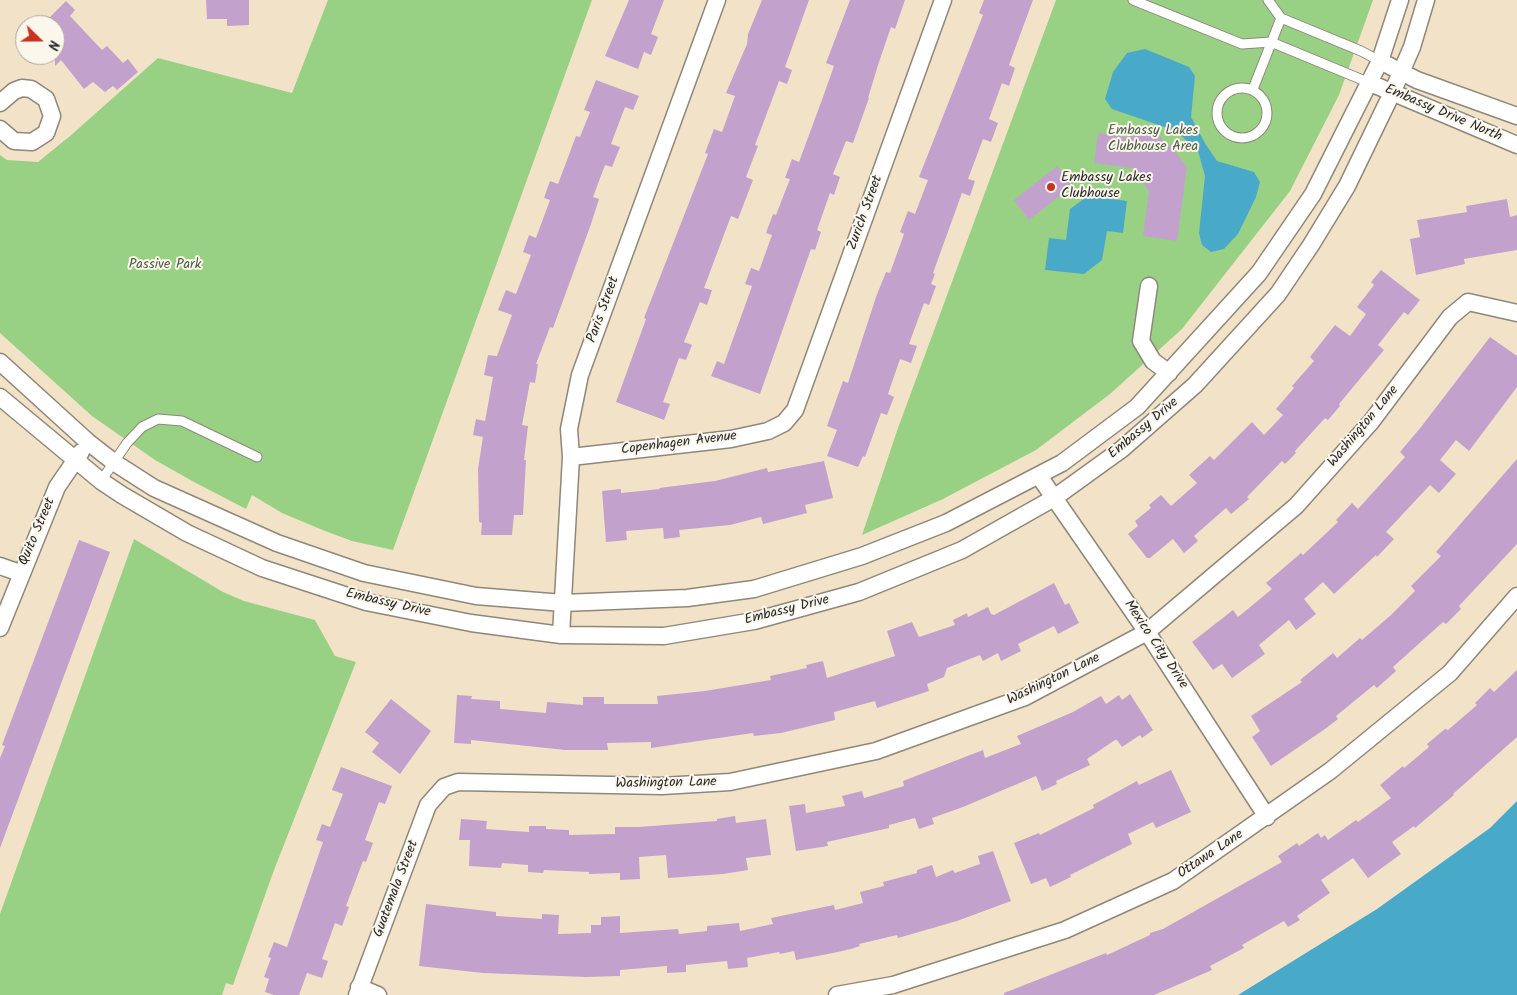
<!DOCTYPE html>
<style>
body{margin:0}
#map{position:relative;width:1517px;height:995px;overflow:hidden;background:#f2e3c8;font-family:Kalam,sans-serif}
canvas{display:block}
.north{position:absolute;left:15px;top:15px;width:50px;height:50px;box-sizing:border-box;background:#fbf7ec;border:1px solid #a8a59f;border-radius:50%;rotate:112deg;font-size:14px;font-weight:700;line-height:20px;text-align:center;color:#2b2b2b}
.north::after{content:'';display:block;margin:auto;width:18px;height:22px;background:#c8321e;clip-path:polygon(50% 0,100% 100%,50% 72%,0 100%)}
</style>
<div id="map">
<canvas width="1517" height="995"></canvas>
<div class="north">N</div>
</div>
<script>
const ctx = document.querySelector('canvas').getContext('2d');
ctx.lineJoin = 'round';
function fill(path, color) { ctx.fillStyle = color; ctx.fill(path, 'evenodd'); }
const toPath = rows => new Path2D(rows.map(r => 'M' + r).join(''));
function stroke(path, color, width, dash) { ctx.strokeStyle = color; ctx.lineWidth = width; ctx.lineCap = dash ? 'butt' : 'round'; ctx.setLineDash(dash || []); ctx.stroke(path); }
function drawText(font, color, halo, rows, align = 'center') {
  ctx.font = font + ' Kalam,sans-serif'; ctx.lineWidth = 4; ctx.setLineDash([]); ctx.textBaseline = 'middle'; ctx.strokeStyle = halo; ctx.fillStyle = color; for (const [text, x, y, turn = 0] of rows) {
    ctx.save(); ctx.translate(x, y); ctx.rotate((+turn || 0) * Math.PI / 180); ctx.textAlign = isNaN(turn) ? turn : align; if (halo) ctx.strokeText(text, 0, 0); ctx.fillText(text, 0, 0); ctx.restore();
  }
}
const green = toPath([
 [328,0,592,0,393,550,352,541,325,531,282,513,252,495,246,509,194,482,155,460,92,416,0,333,0,155,7,160,38,162,70,136,158,58,292,93],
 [1056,0,1373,0,1339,95,1290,191,1182,329,1110,394,1036,450,943,499,862,535,898,428],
 [134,539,223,592,244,601,315,620,335,656,356,662,274,870,233,985,226,983,222,995,0,995,0,914]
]);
const water = toPath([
 [1145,49,1189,67,1195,76,1191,117,1206,145,1217,161,1254,172,1260,182,1256,197,1238,234,1224,249,1211,252,1202,245,1199,233,1205,176,1198,151,1176,131,1112,109,1105,99,1113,72,1127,53],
 [1088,196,1127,201,1123,233,1107,231,1102,260,1084,274,1045,270,1049,238,1066,240,1070,209],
 [1517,801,1517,995,1238,995,1377,909,1490,828]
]);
const building = toPath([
 [206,0,249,0,249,25,227,26,227,19,207,19],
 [629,0,664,0,651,34,658,37,651,55,644,52,638,69,605,56],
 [762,0,809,0,785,67,792,70,787,84,779,81,755,145,758,146,746,177,753,180,738,219,731,216,704,288,712,290,707,305,700,302,684,342,692,345,686,360,679,358,663,402,670,404,664,420,616,402,646,319,644,318,708,154,705,153,714,129,722,132,735,96,726,93,747,44,748,34],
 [850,0,905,0,895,29,891,27,878,65,868,98,869,98,853,143,846,141,833,174,840,177,834,195,830,193,817,230,821,232,815,250,811,249,760,394,711,376,717,361,724,364,752,286,745,284,751,268,759,271,772,235,766,233,773,214,776,215,790,179,785,178,792,159,799,162,823,97,834,66,826,63],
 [984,0,1033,0,1009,65,1015,68,1009,86,1002,83,989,119,998,123,991,142,983,139,968,179,975,181,970,196,962,193,933,273,935,274,931,284,936,286,929,305,924,303,909,344,917,346,911,363,900,359,888,394,894,397,887,415,881,413,865,457,863,456,858,467,827,456,837,430,827,426,843,381,848,383,876,297,886,272,890,273,904,234,900,232,908,211,915,214,928,180,919,177,983,15,979,13],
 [66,1,75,10,70,16,102,50,107,46,123,63,128,59,138,72,117,90,113,86,105,92,93,82,84,89,61,60,55,66,55,25,42,25],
 [596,80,639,96,633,110,625,107,611,144,620,147,612,167,605,165,593,197,599,199,591,224,553,328,550,327,536,364,538,364,535,383,530,382,522,425,528,426,524,460,526,460,523,515,514,515,512,535,481,535,482,523,479,522,478,469,483,437,473,435,476,419,485,421,493,377,484,375,488,355,497,356,512,315,498,310,506,290,516,294,531,255,523,252,529,235,536,238,550,200,544,198,550,181,558,184,576,136,580,137,590,112,584,110],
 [1132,132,1160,136,1167,146,1170,144,1187,167,1177,241,1143,236,1149,191,1132,168,1094,163,1098,133,1131,138],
 [1057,166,1072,186,1029,220,1014,200],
 [1507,199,1510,217,1517,215,1517,250,1464,259,1465,264,1416,275,1410,239,1420,237,1417,220,1467,212,1466,206],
 [1381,270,1420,300,1408,315,1404,312,1378,345,1384,350,1339,404,1340,406,1328,420,1325,418,1295,451,1296,453,1285,464,1282,461,1247,497,1249,499,1231,514,1226,508,1194,536,1198,541,1184,553,1173,539,1150,558,1147,558,1128,534,1138,526,1135,521,1151,508,1149,505,1161,495,1171,506,1197,483,1189,475,1210,456,1214,460,1252,422,1264,435,1283,415,1276,409,1294,388,1292,386,1314,361,1310,357,1335,325,1350,336,1366,314,1357,307,1374,285,1371,282],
 [1490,337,1517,356,1517,387,1469,451,1456,440,1440,460,1456,474,1439,493,1430,485,1386,532,1394,539,1377,557,1376,555,1334,594,1323,582,1304,599,1316,614,1296,630,1289,620,1259,645,1265,654,1232,678,1222,664,1213,670,1192,642,1233,610,1238,617,1272,589,1266,583,1301,553,1303,555,1338,522,1336,520,1352,503,1358,509,1405,457,1400,452,1421,427],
 [1517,459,1517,544,1459,606,1461,609,1446,624,1443,622,1393,667,1396,671,1377,688,1374,685,1336,716,1338,719,1325,729,1271,766,1252,737,1260,731,1251,716,1302,682,1300,680,1333,653,1337,658,1360,638,1362,640,1391,615,1415,591,1411,586,1441,556,1436,552],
 [824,461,833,498,805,505,807,513,763,524,761,517,730,525,679,530,680,537,664,539,663,528,626,531,627,540,606,542,602,491,621,489,621,493,660,489,659,488,715,481,767,468,768,472],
 [79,540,110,552,0,848,0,758,5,746,2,745],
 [1054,583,1065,605,1069,603,1079,623,1058,634,1054,626,1018,644,1021,651,1001,661,998,653,983,661,980,655,947,668,944,677,927,684,929,691,877,708,875,701,834,712,835,720,781,733,754,736,753,733,651,748,651,742,607,743,608,750,565,750,471,740,471,744,454,743,457,695,472,696,471,699,500,701,500,709,546,713,547,702,583,705,583,697,604,697,604,704,658,704,657,696,705,691,771,680,770,676,807,668,806,665,823,661,827,678,895,656,887,631,912,622,919,637,955,625,953,620,967,613,968,617,988,607,991,614,994,615],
 [1517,670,1517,737,1453,794,1454,795,1415,828,1414,826,1392,842,1401,854,1368,878,1353,858,1321,880,1330,893,1297,916,1300,920,1288,927,1284,921,1242,945,1244,948,1210,966,1212,970,1154,995,1004,995,1004,993,1106,953,1107,955,1150,935,1150,933,1163,929,1282,862,1278,856,1297,843,1299,846,1318,833,1321,838,1325,835,1328,840,1356,820,1358,822,1391,798,1380,785,1403,766,1404,768,1429,747,1427,744,1445,729,1448,730,1477,705,1475,703,1490,688,1494,692],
 [1130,694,1153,730,1142,738,1140,735,1122,747,1117,740,1115,740,1087,759,1090,765,1056,781,1057,784,1042,791,1036,776,963,807,932,818,934,824,919,829,915,818,889,825,889,828,827,842,828,846,796,851,789,806,805,804,806,813,845,806,842,796,862,791,864,798,904,786,903,781,983,750,985,758,1021,744,1017,736,1073,712,1101,696,1106,704,1119,695,1122,700],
 [391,699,431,731,400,774,372,752,379,743,365,732],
 [341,767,392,786,385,804,379,802,365,840,373,843,366,862,363,861,346,906,349,907,342,926,335,923,322,959,328,961,322,978,307,973,299,995,274,995,265,992,269,979,264,977,271,958,268,957,274,942,287,947,323,842,316,840,322,824,330,827,343,794,332,790],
 [1171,770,1191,812,1156,828,1153,822,1128,834,1132,844,1070,875,1071,877,1050,887,1046,878,1031,884,1014,843,1039,833,1040,835,1094,808,1093,805,1137,781,1139,785],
 [735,816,736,823,766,819,771,855,746,858,748,870,723,874,668,878,666,855,639,857,640,879,620,880,620,873,589,874,589,872,544,870,543,873,528,872,528,865,502,863,501,868,469,866,470,840,459,840,461,819,487,821,486,829,529,832,529,826,546,826,546,829,569,830,569,835,615,834,615,827,639,827,717,821,717,819],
 [993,851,1011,901,957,921,898,938,897,935,859,944,860,946,851,949,833,953,796,960,794,951,780,954,779,952,747,958,748,967,728,969,727,961,686,965,686,972,667,973,667,966,620,970,620,976,586,977,483,973,419,966,426,904,496,912,496,916,542,919,542,914,559,915,558,934,591,933,591,925,601,925,601,917,620,916,620,933,678,929,679,934,707,931,707,926,739,923,740,931,773,924,771,918,834,905,835,910,863,903,860,892,884,886,883,882,917,873,917,870,932,865,936,877,953,870,955,873,980,864,978,856]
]);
const lane = toPath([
 [1133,0,1242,44,1271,42,1370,83],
 [1268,0,1281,18,1361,51,1380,61],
 '1217 113a25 25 0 1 1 50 0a25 25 0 1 1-50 0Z',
 [1253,89,1281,18],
 [101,481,127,443,142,427,158,419,182,421,257,457]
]);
const street = toPath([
 [1380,61,1417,80,1517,116],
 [1370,83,1517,145],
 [0,103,14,91,22,88,31,89,46,99,52,116,46,133,32,142,14,141,0,129],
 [1149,286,1141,341,1153,361,1169,373],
 [0,362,88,442,115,463,154,488,277,543,364,573,476,596,563,603,687,598,754,589,862,556,946,523,1062,463,1137,407,1259,273,1313,194,1380,61,1400,0],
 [0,397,101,481,122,495,187,533,262,568,366,602,471,623,561,635,664,636,754,621,859,592,962,550,1054,498,1122,449,1195,385,1278,294,1311,245,1347,186,1392,93,1412,47,1426,0],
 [571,457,731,439,768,431,784,423,795,410,943,0],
 [1039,476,1147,632,1267,817],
 [0,566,20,573],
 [0,628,57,487,81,452],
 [561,635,571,457,569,429,580,375,717,0],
 [359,987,378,995],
 [357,995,428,805,444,787,458,782,662,786,730,782,876,751,1025,697,1147,632,1296,506,1371,422,1450,317,1468,302,1517,313],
 [837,995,893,985,1065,930,1173,881,1330,771,1450,673,1517,596]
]);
const markers = [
 [1051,187,5,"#c8321e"]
];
const streetNames = [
 ["Embassy Drive North",1443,114,23],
 ["Zurich Street",866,213,-70],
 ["Paris Street",604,310,-70],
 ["Washington Lane",1364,427,-50],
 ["Embassy Drive",1144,429,-40],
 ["Copenhagen Avenue",679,444,-7],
 ["Quito Street",38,532,-67],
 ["Embassy Drive",388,604,13],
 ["Embassy Drive",787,611,-14],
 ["Mexico City Drive",1155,645,56],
 ["Washington Lane",1054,680,-26],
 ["Washington Lane",666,784,-1],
 ["Ottawa Lane",1211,855,-34],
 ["Guatemala Street",397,889,-69]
];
const parkNames = [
 ["Embassy Lakes",1153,132],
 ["Clubhouse Area",1153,148],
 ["Passive Park",165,266]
];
const poiNames = [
 ["Embassy Lakes",1061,179],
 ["Clubhouse",1061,195]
];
fill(green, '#99d184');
fill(water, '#49a9c8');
fill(building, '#c3a1cd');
stroke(lane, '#8e877a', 11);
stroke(street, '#8e877a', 19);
stroke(lane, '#fff', 9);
stroke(street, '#fff', 16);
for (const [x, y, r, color] of markers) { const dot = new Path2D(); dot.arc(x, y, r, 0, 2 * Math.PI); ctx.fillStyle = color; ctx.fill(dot); stroke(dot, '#fbf7ec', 2); }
drawText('14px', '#2b2b2b', '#fbf7ec', streetNames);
drawText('14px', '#4c5d46', '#fbf7ec', parkNames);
drawText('14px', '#2b2b2b', '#fbf7ec', poiNames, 'left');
</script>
